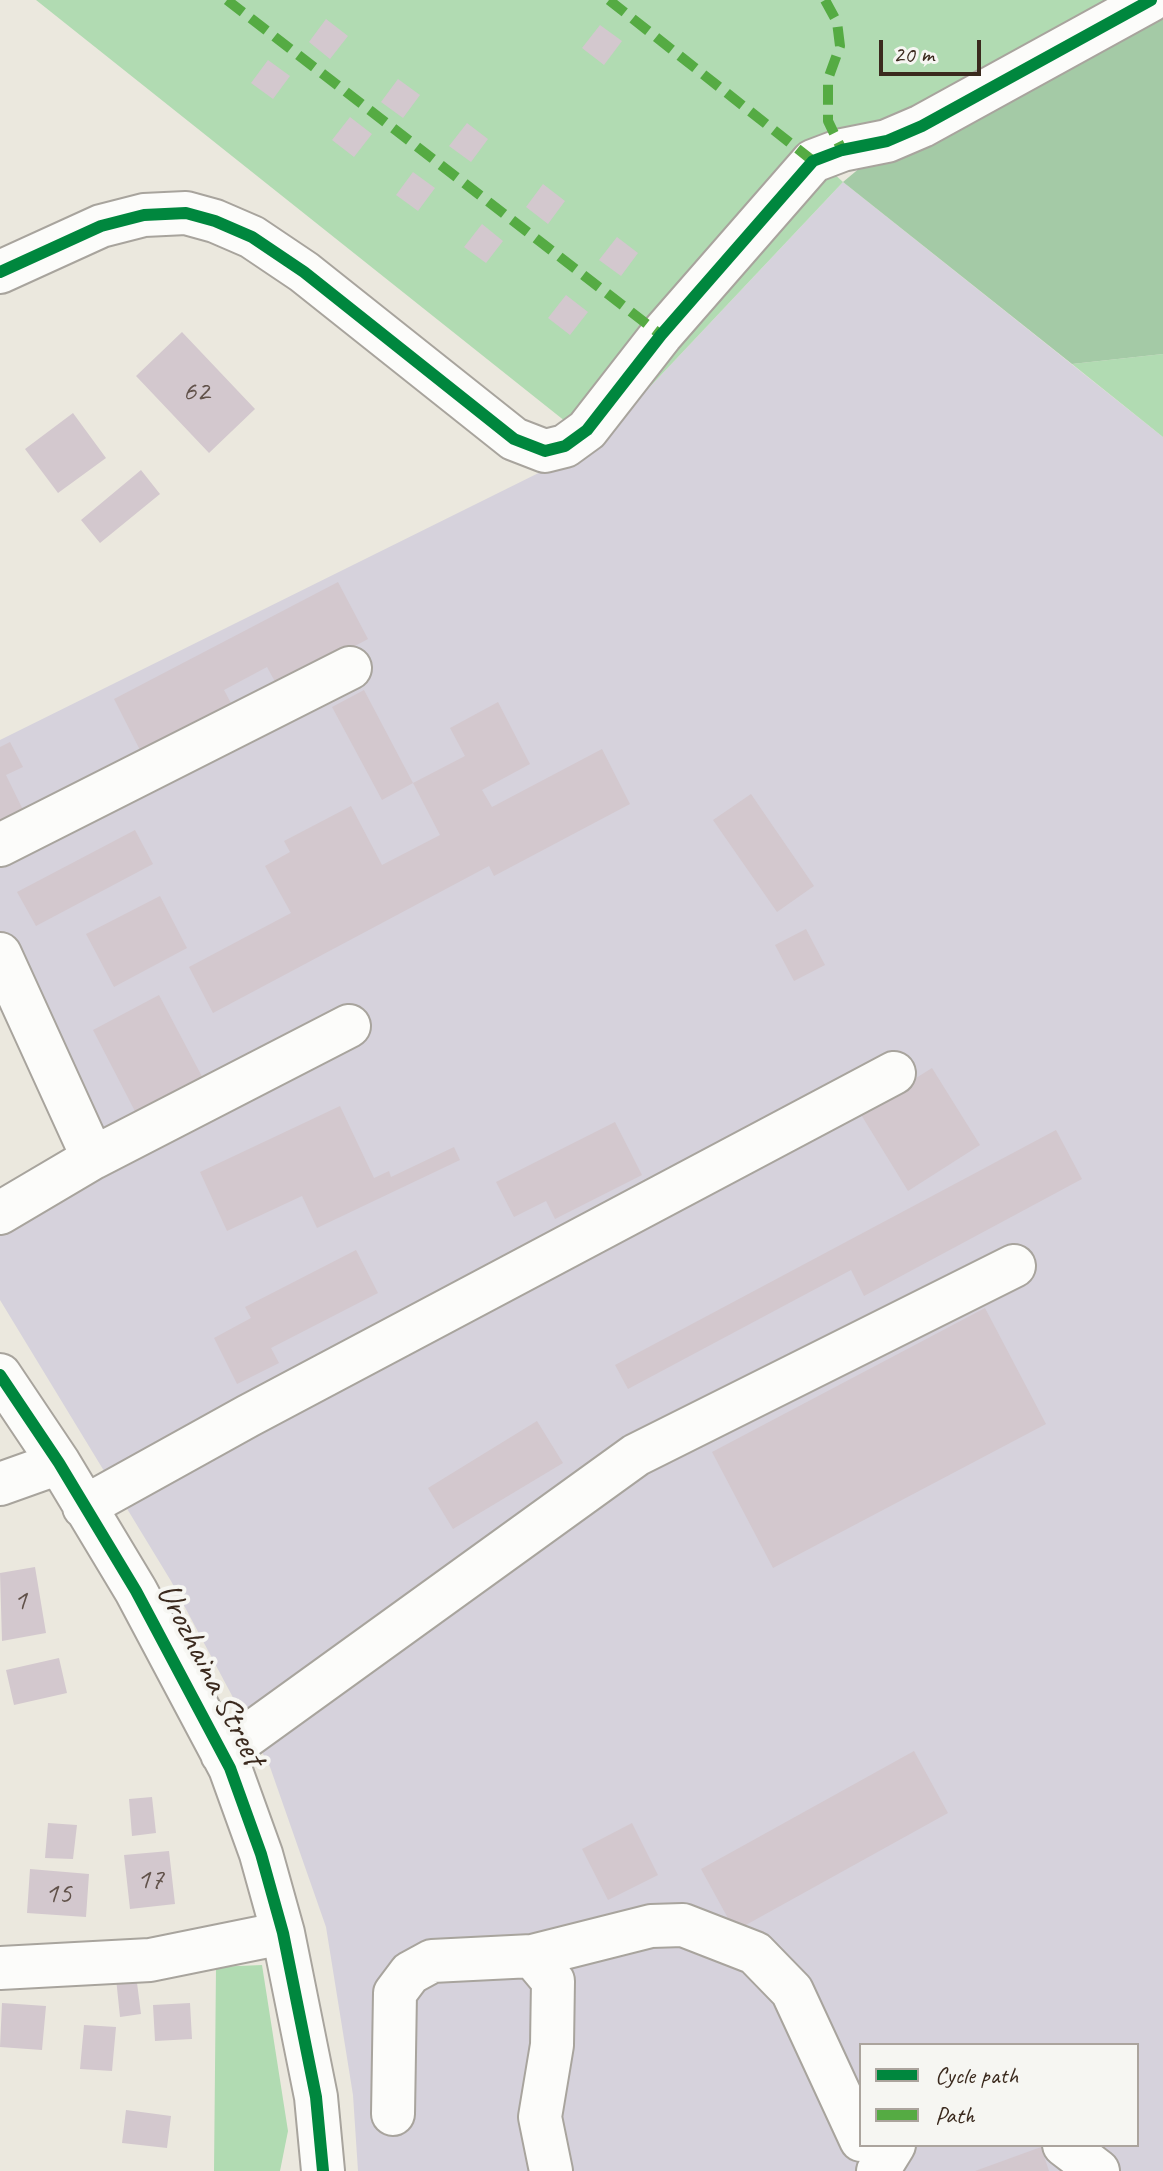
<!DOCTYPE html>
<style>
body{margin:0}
#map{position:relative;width:1163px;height:2171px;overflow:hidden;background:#ebe8de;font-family:Caveat,sans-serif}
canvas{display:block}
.legend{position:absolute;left:859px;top:2043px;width:280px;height:104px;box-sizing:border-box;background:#f6f6f2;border:2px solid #aba49d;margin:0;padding:10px 14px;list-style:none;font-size:24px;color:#3b2a1e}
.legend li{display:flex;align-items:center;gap:16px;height:40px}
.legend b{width:40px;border:2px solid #aba49d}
.scale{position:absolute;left:879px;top:40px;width:102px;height:36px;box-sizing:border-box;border:4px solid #3b2a1e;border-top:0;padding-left:10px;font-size:24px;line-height:28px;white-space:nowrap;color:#3b2a1e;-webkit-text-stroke:6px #f6f6f2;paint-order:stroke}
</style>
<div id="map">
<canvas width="1163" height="2171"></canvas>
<ul class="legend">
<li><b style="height:10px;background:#00873e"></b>Cycle path</li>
<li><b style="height:10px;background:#55ab43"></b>Path</li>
</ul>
<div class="scale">20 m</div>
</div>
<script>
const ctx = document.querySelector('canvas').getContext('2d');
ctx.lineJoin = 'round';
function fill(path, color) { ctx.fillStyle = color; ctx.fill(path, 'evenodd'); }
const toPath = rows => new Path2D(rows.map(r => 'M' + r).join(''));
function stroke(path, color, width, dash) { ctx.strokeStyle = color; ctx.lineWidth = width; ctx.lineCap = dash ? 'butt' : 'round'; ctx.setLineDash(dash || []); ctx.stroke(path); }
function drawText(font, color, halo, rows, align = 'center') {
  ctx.font = font + ' Caveat,sans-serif'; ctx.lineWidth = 8; ctx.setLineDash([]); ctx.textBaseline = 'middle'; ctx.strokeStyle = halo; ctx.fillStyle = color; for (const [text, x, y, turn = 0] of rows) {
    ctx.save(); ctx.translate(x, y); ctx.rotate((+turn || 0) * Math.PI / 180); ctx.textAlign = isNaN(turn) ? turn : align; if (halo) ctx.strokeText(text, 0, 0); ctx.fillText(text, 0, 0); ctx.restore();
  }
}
const industrial = toPath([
 [843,182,1163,437,1163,2171,358,2171,353,2095,326,1927,270,1767,171,1581,0,1300,0,1213,93,1158,0,954,0,740,595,445],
 [861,2045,1137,2045,1137,2145,861,2145]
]);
const green = toPath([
 [36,0,1107,0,902,115,808,150,843,182,595,445],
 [1163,354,1163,437,1072,364],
 [262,1965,288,2131,280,2171,214,2171,216,1967]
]);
const forest = toPath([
 [1163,18,1163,354,1072,364,843,182,873,157,1146,19]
]);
const building = toPath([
 [326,19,348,36,330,59,309,42],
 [600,25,622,41,604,65,582,48],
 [268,60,290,76,273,99,251,83],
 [398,79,420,95,403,118,381,102],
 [350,117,372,134,354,157,332,140],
 [467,123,488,139,471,162,449,146],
 [413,172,435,188,418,211,396,195],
 [543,184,565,201,548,224,526,207],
 [482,224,503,241,486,263,464,247],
 [617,237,638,253,621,276,599,260],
 [566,295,588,312,570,335,548,318],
 [182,332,255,409,209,453,136,376],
 [73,413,106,458,58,493,25,449],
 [141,470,160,494,100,543,81,520],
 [338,582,368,639,278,687,267,667,224,690,233,707,142,754,114,699],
 [364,690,413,783,465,756,450,728,498,702,530,764,482,790,492,807,602,749,630,804,494,876,489,866,213,1013,189,967,291,913,265,866,290,852,284,841,351,806,382,865,440,835,413,783,382,800,332,707],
 [10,742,23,767,6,775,25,814,0,827,0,747],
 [751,794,814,886,777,912,713,820],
 [135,830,153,864,36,926,17,892],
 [160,896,187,948,114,987,86,934],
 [806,929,825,965,794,981,775,945],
 [159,995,207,1086,140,1121,93,1030],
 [932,1068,980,1145,908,1191,860,1113],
 [340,1106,374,1178,389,1171,391,1177,454,1147,460,1160,317,1228,302,1196,227,1231,200,1172],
 [615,1122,642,1175,555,1219,546,1201,514,1217,496,1182],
 [1056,1130,1082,1179,864,1296,851,1270,628,1389,615,1365],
 [356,1250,378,1293,271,1348,279,1363,237,1384,214,1338,251,1318,245,1307],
 [985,1308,1046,1424,773,1568,712,1452],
 [537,1421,563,1463,453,1529,428,1488],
 [35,1567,46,1633,2,1641,0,1573],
 [59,1658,67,1693,14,1705,6,1670],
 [914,1751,948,1813,735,1931,701,1869],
 [152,1797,156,1833,132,1836,129,1799],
 [48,1823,77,1825,73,1859,45,1858],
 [632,1823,658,1875,608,1900,582,1849],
 [169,1851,175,1904,130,1909,124,1855],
 [30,1869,89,1874,86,1917,27,1913],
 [136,1975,141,2014,120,2017,116,1978],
 [2,2003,46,2006,42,2050,0,2047],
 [190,2003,192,2039,155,2041,153,2005],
 [84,2025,116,2027,112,2071,80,2069],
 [126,2110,171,2116,167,2148,122,2143],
 [1041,2147,1049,2171,975,2171]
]);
const minor = toPath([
 [0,272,101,226,144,215,186,213,215,221,252,237,304,272,514,439,545,451,565,446,587,430,661,335,813,161,842,150,887,141,922,126,1151,0],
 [0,845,350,668],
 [0,954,93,1158],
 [0,1213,93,1158,349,1026],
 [0,1375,59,1463,136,1591,230,1768,261,1854,283,1933,316,2097,323,2171],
 [0,1484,59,1463],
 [84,1507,248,1416,894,1073],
 [222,1754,636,1455,1014,1266],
 [532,1956,553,1981,552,2045,540,2117,551,2171],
 [0,1968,150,1960,283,1933],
 [393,2114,395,1993,410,1973,432,1961,532,1956,651,1926,683,1925,755,1953,792,1991,861,2140],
 [1064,2145,1098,2171],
 [878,2171,894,2145]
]);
const quiet = toPath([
 [227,0,661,335],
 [609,0,813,161],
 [825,0,837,22,840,46,828,79,828,121,842,150]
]);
const cycleway = toPath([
 [0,272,101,226,144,215,186,213,215,221,252,237,304,272,514,439,545,451,565,446,587,430,661,335,813,161,842,150,887,141,922,126,1151,0],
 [0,1375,59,1463,136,1591,230,1768,261,1854,283,1933,316,2097,323,2171]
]);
const numberNames = [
 ["62",196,392],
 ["1",20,1601],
 ["17",150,1880],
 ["15",58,1894]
];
const streetNames = [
 ["Urozhaina Street",210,1675,63]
];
fill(industrial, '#d6d2dc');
fill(green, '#b1dbb2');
fill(forest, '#a4caa6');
fill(building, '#d3c8ce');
stroke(minor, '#a8a49d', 46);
stroke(minor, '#fcfcfa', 42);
stroke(quiet, '#55ab43', 10, [20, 10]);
stroke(cycleway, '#00873e', 12);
drawText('30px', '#61524a', null, numberNames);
drawText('34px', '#3b2a1e', '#f6f6f2', streetNames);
</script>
